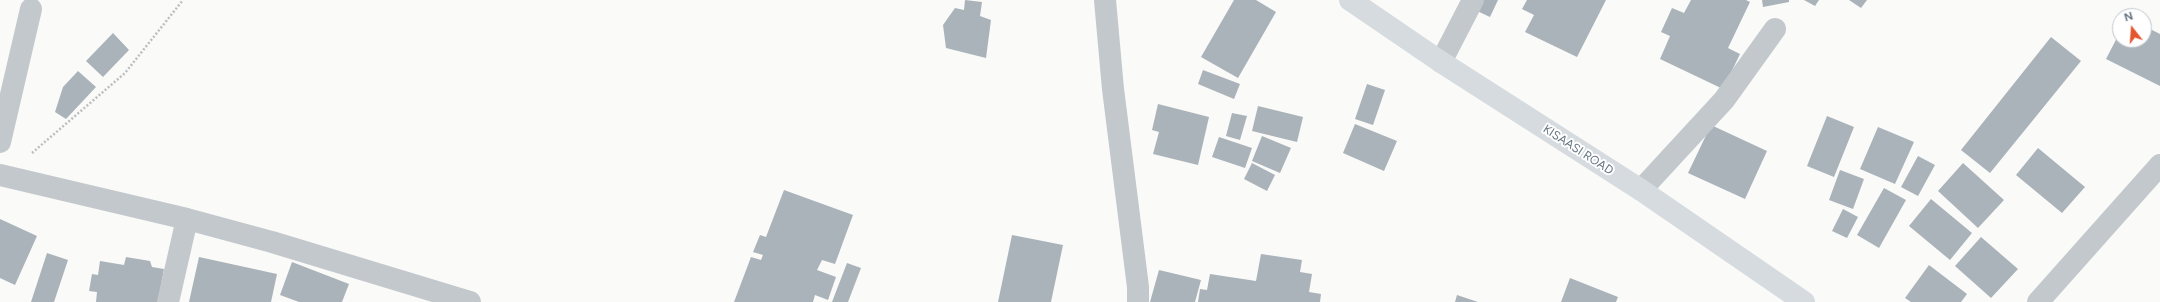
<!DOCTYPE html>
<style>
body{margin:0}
#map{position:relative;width:2160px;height:302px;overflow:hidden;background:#fafaf8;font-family:Figtree,sans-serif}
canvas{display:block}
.north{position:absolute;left:2112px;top:8px;width:40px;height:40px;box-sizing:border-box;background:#fff;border:1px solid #c1c8cd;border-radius:50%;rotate:343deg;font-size:11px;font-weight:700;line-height:16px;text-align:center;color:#657683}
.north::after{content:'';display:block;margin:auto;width:14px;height:18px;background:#e4572e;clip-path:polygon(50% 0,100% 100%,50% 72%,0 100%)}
</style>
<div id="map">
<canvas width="2160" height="302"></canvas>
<div class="north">N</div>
</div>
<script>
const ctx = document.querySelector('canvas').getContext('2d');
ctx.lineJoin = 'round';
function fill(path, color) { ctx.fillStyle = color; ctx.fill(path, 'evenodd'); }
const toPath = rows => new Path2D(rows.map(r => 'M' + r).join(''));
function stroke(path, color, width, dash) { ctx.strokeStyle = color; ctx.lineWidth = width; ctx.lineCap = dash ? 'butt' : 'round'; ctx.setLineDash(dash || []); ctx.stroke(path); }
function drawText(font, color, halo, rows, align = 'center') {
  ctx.font = font + ' Figtree,sans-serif'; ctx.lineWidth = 4; ctx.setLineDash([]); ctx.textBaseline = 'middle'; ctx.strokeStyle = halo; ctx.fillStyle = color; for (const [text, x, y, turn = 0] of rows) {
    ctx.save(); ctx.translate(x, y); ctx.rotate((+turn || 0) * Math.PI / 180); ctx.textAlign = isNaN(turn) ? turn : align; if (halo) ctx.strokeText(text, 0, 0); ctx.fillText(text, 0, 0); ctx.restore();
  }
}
const building = toPath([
 [965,0,982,2,980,16,991,20,986,58,946,48,943,25,955,8,964,10],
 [1234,0,1256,0,1276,12,1238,78,1201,57],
 [1480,0,1498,0,1490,17,1475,10],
 [1527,0,1606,0,1577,57,1525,32,1534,15,1522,9],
 [1691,0,1746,0,1750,2,1728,48,1740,54,1723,89,1660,59,1670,36,1661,32,1672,8,1684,13],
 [1762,0,1789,0,1789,2,1763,7],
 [1804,0,1819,0,1815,6],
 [1849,0,1867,0,1861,8],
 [2144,26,2160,34,2160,86,2106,59,2120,32,2120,40,2144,40],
 [113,33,129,50,103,77,86,61],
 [2051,37,2081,61,1990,173,1961,150],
 [1203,70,1240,84,1234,99,1198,84],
 [78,71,96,87,66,119,55,112,63,87],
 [1367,84,1385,90,1373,125,1355,119],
 [1158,104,1209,117,1198,165,1153,154,1159,132,1152,130],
 [1258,106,1303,117,1297,142,1252,131],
 [1232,113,1247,116,1240,140,1226,136],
 [1827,116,1854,127,1834,177,1807,166],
 [1355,124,1397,141,1384,171,1343,153],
 [1711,125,1767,151,1745,199,1688,173],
 [1878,127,1914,142,1895,184,1860,169],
 [1262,136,1291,148,1280,173,1252,161],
 [1219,137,1252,148,1245,168,1212,157],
 [2038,148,2085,187,2062,213,2016,175],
 [1918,156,1935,165,1918,196,1901,187],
 [1252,163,1275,175,1267,191,1244,179],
 [1963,163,2004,200,1978,228,1938,191],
 [1840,170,1864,179,1853,209,1829,200],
 [1884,188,1906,200,1879,248,1857,235],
 [784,190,853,215,835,264,822,260,817,270,836,277,828,300,815,295,813,302,734,302,751,257,761,260,763,255,753,252,760,235,766,237],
 [1931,199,1972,233,1950,260,1909,226],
 [1843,209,1858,217,1847,238,1832,231],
 [0,219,37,236,15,285,0,278],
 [1012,235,1063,245,1051,302,998,302],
 [1981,237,2018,269,1991,298,1955,266],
 [47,253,68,260,54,302,31,302],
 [1261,254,1302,260,1300,272,1312,274,1309,292,1321,294,1320,302,1198,302,1200,289,1207,290,1210,274,1256,281],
 [126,257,150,261,152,267,164,269,158,302,96,302,97,292,89,291,92,274,98,275,100,261,124,265],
 [199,257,277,274,271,302,189,302],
 [292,262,349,284,342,302,299,302,280,295],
 [847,263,861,268,848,302,832,302],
 [1929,265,1967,294,1961,302,1911,302,1905,298],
 [1159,270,1201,280,1195,302,1150,302],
 [1570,278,1618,297,1616,302,1561,302],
 [1457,295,1478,302,1455,302]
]);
const path = toPath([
 [32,153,125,73,183,0]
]);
const minor = toPath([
 [1105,0,1113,89,1138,287,1138,302],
 [1441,62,1473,0],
 [0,142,31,9],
 [0,175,187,219,272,242,470,302],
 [1641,190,1724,100,1775,29],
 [168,302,187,219],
 [2038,302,2160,165]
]);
const major = toPath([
 [1350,0,1441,62,1641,190,1804,302]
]);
const streetNames = [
 ["KISAASI ROAD",1578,150,33]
];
fill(building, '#aab3b9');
stroke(path, '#bbbfc2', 2.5, [2, 2]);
stroke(minor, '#c3c8cc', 22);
stroke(major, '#d6dbdf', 22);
drawText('12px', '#657683', '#fff', streetNames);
</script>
